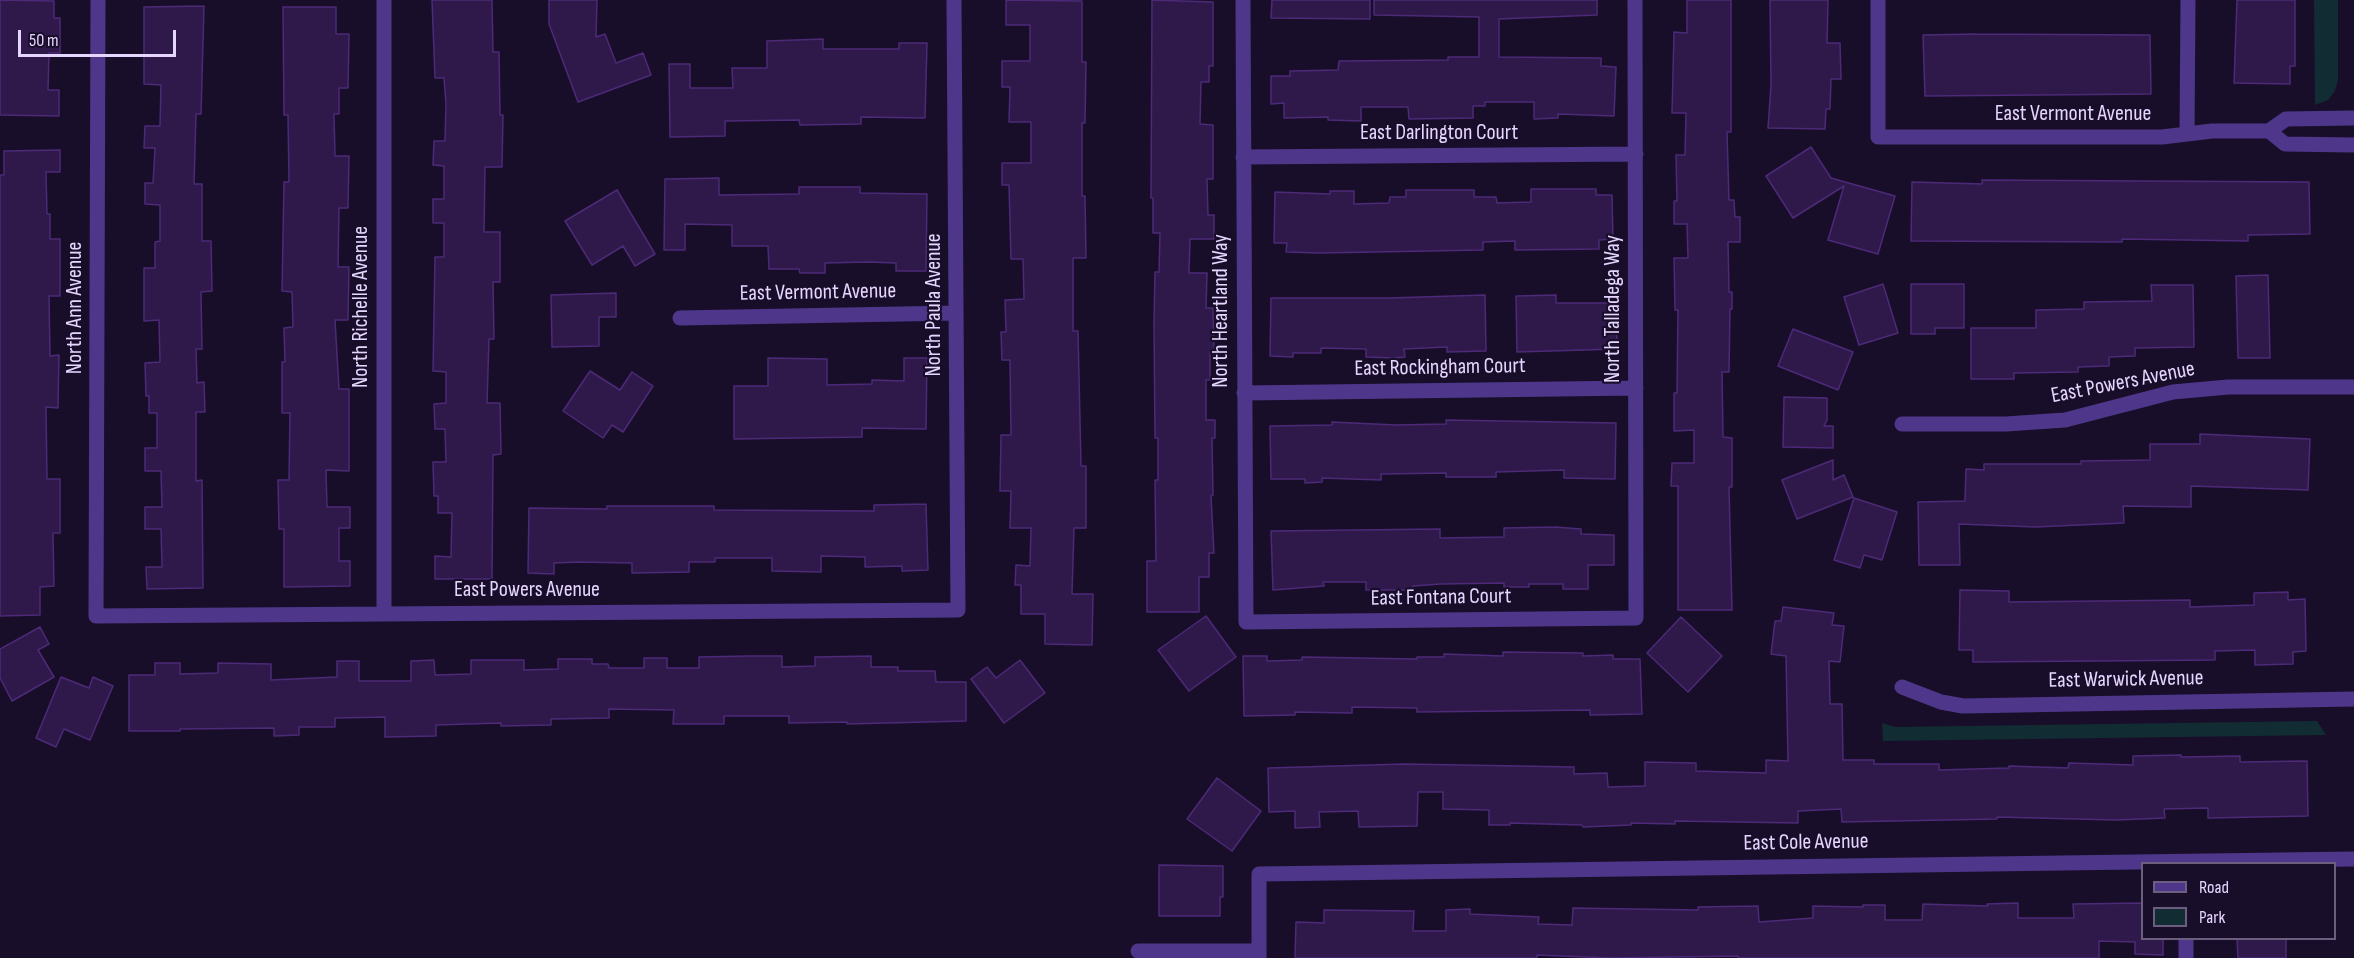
<!DOCTYPE html>
<style>
body{margin:0}
#map{position:relative;width:2354px;height:958px;overflow:hidden;background:#190e29;font-family:"Sofia Sans Condensed",sans-serif}
canvas{display:block}
.legend{position:absolute;left:2141px;top:862px;width:195px;height:78px;box-sizing:border-box;background:#190e29;border:2px solid #6b5e7f;margin:0;padding:8px 10px;list-style:none;font-size:18px;color:#e5d6ff}
.legend li{display:flex;align-items:center;gap:12px;height:30px}
.legend b{width:30px;border:2px solid #6b5e7f}
.scale{position:absolute;left:18px;top:30px;width:158px;height:27px;box-sizing:border-box;border:3px solid #e5d6ff;border-top:0;padding-left:8px;font-size:18px;line-height:21px;white-space:nowrap;color:#e5d6ff;-webkit-text-stroke:4px #190e29;paint-order:stroke}
</style>
<div id="map">
<canvas width="2354" height="958"></canvas>
<ul class="legend">
<li><b style="height:8px;background:#4e378b"></b>Road</li>
<li><b style="height:16px;background:#112c33"></b>Park</li>
</ul>
<div class="scale">50 m</div>
</div>
<script>
const ctx = document.querySelector('canvas').getContext('2d');
ctx.lineJoin = 'round';
function fill(path, color) { ctx.fillStyle = color; ctx.fill(path, 'evenodd'); }
const toPath = rows => new Path2D(rows.map(r => 'M' + r).join(''));
function stroke(path, color, width, dash) { ctx.strokeStyle = color; ctx.lineWidth = width; ctx.lineCap = dash ? 'butt' : 'round'; ctx.setLineDash(dash || []); ctx.stroke(path); }
function drawText(font, color, halo, rows, align = 'center') {
  ctx.font = font + ' "Sofia Sans Condensed",sans-serif'; ctx.lineWidth = 4.5; ctx.setLineDash([]); ctx.textBaseline = 'middle'; ctx.strokeStyle = halo; ctx.fillStyle = color; for (const [text, x, y, turn = 0] of rows) {
    ctx.save(); ctx.translate(x, y); ctx.rotate((+turn || 0) * Math.PI / 180); ctx.textAlign = isNaN(turn) ? turn : align; if (halo) ctx.strokeText(text, 0, 0); ctx.fillText(text, 0, 0); ctx.restore();
  }
}
const green = toPath([
 [2314,0,2338,0,2338,80,2335,91,2328,100,2315,105],
 [2317,721,2326,735,1883,741,1882,723,1895,727]
]);
const building = toPath([
 [0,0,54,1,54,18,60,18,60,53,49,53,48,90,59,90,59,116,0,115,0,0],
 [432,0,492,0,493,52,499,52,500,115,503,115,502,167,485,167,484,232,500,232,500,282,493,282,494,339,489,339,487,403,500,403,501,454,493,455,492,579,435,579,435,556,451,557,452,513,438,513,438,496,434,496,433,462,446,462,445,429,435,429,434,404,446,403,446,372,433,371,435,257,444,257,444,223,433,223,433,199,444,199,444,166,433,165,434,141,445,141,446,104,444,78,435,78,432,0],
 [549,0,597,0,596,37,605,34,616,63,643,53,651,75,578,102,549,24,549,0],
 [1006,0,1082,1,1082,62,1086,62,1085,123,1082,123,1082,196,1085,196,1086,258,1073,258,1073,331,1078,331,1081,466,1086,466,1086,528,1074,528,1072,594,1093,594,1092,645,1045,644,1045,614,1021,614,1021,585,1015,585,1016,565,1030,566,1031,528,1010,528,1011,491,1000,491,1001,435,1011,435,1010,360,1002,360,1001,332,1006,332,1005,300,1024,299,1023,259,1011,259,1009,185,1002,185,1002,163,1031,163,1031,122,1009,122,1010,87,1002,87,1002,61,1030,61,1030,25,1006,25,1006,0],
 [1152,0,1213,2,1213,66,1209,66,1209,82,1201,82,1200,124,1213,125,1213,179,1207,179,1208,215,1214,215,1214,239,1190,239,1189,273,1207,273,1206,308,1213,308,1214,352,1210,352,1210,380,1206,380,1206,420,1215,420,1215,438,1212,438,1213,495,1211,496,1214,553,1209,553,1209,577,1199,577,1199,612,1147,612,1147,561,1156,561,1155,480,1158,480,1158,438,1155,438,1154,322,1155,272,1159,272,1160,233,1153,233,1153,198,1151,198,1152,0],
 [1272,0,1370,0,1370,19,1271,18,1272,0],
 [1374,0,1597,0,1597,15,1499,19,1499,57,1601,58,1601,66,1616,67,1614,116,1558,114,1558,118,1534,119,1534,102,1485,102,1485,106,1473,106,1473,118,1409,119,1408,107,1361,107,1361,121,1328,120,1328,117,1284,118,1284,103,1271,104,1271,76,1290,76,1290,71,1338,70,1339,61,1448,60,1448,57,1479,57,1479,17,1374,15,1374,0],
 [1687,0,1731,0,1731,132,1727,132,1729,200,1734,200,1735,217,1740,217,1740,242,1728,242,1729,292,1732,292,1732,309,1730,309,1729,372,1722,372,1723,437,1732,438,1732,487,1729,487,1732,610,1678,610,1678,486,1671,486,1672,463,1694,463,1694,430,1674,431,1674,393,1677,393,1678,310,1675,310,1674,258,1688,258,1687,224,1674,224,1674,201,1677,201,1676,155,1685,155,1686,113,1672,113,1674,32,1687,33,1687,0],
 [1770,0,1828,0,1827,43,1840,43,1841,79,1831,79,1830,109,1826,109,1825,129,1768,128,1771,85,1770,0],
 [2237,0,2295,0,2295,66,2290,66,2290,84,2234,83,2237,0],
 [204,6,201,114,196,114,194,184,202,184,202,241,211,241,212,291,201,292,202,349,196,349,197,383,204,382,205,412,196,412,196,481,202,480,203,588,147,589,146,567,162,567,161,529,145,529,145,507,162,507,161,471,145,471,145,448,157,448,157,413,149,413,149,396,146,396,145,363,160,362,159,320,144,321,144,268,155,268,155,242,160,241,160,205,145,204,145,183,153,183,155,148,144,148,145,126,160,126,161,85,144,84,144,7,204,6],
 [283,7,336,7,336,34,349,34,348,88,339,88,339,114,334,114,335,156,349,156,348,208,339,208,338,267,349,267,348,320,335,320,339,389,349,389,349,471,326,470,327,507,350,507,350,528,339,528,339,561,350,561,350,586,284,587,284,529,279,529,278,480,289,480,290,413,282,413,282,362,285,362,284,328,293,327,292,292,282,291,284,182,289,182,288,115,284,115,283,7],
 [1974,34,2150,35,2151,94,1925,96,1923,35,1974,34],
 [823,39,823,49,899,49,899,43,927,43,925,118,861,117,861,124,800,125,799,120,725,121,725,136,670,137,669,64,690,64,690,88,733,88,732,68,767,68,767,41,823,39],
 [1811,147,1831,178,1895,196,1878,254,1828,240,1844,186,1793,218,1766,176,1811,147],
 [60,150,60,172,46,172,47,214,50,214,50,239,60,239,60,296,49,296,50,356,59,355,58,408,46,407,47,479,60,479,60,533,53,533,54,586,40,587,40,615,0,616,0,175,4,175,4,151,60,150],
 [719,178,719,195,799,194,799,187,860,187,860,193,927,194,926,271,896,271,896,263,868,262,825,263,825,273,800,273,799,269,769,269,768,246,732,246,732,225,685,224,685,250,664,250,665,179,719,178],
 [1982,180,2309,182,2310,234,2248,235,2248,241,2122,239,2122,242,1911,241,1912,182,1982,184,1982,180],
 [1531,189,1596,189,1596,195,1612,195,1613,239,1599,240,1599,249,1515,250,1515,241,1483,242,1483,250,1319,253,1286,252,1287,243,1274,243,1275,192,1330,194,1330,191,1354,191,1354,204,1389,203,1390,197,1406,197,1406,190,1474,190,1474,197,1496,197,1497,203,1531,202,1531,189],
 [617,190,655,254,635,266,623,246,592,265,565,221,617,190],
 [2268,275,2270,358,2238,358,2236,276,2268,275],
 [1883,284,1898,333,1859,345,1844,297,1883,284],
 [1911,284,1964,284,1964,328,1935,328,1935,334,1911,334,1911,284],
 [2151,285,2193,285,2194,347,2135,348,2135,356,2109,357,2109,366,2078,367,2078,372,2014,373,2014,379,1971,379,1971,328,2036,328,2036,310,2084,309,2084,302,2152,301,2151,285],
 [616,293,616,317,599,317,599,346,552,347,551,295,616,293],
 [1485,295,1486,351,1447,352,1447,347,1404,349,1405,357,1394,358,1366,357,1366,349,1321,348,1321,353,1293,353,1293,357,1270,356,1271,298,1389,298,1485,295],
 [1556,295,1556,303,1616,303,1617,349,1517,352,1516,296,1556,295],
 [1793,329,1853,352,1838,390,1778,366,1793,329],
 [768,358,827,359,827,385,872,384,872,380,904,381,904,358,927,358,926,429,862,428,862,437,734,439,734,386,768,386,768,358],
 [590,371,620,390,632,372,653,386,623,432,612,425,603,438,563,411,590,371],
 [1784,397,1827,398,1827,420,1824,426,1833,426,1833,448,1783,447,1784,397],
 [1446,420,1616,423,1615,479,1564,478,1564,470,1496,472,1496,477,1446,477,1446,473,1381,474,1381,480,1322,478,1322,482,1305,483,1305,479,1271,479,1270,426,1332,425,1332,422,1396,425,1446,424,1446,420],
 [2200,434,2310,439,2308,490,2191,486,2191,507,2123,506,2124,523,2035,527,1959,524,1960,565,1919,565,1918,502,1965,501,1966,469,1984,470,1984,464,2081,464,2081,461,2150,460,2150,444,2200,444,2200,434],
 [1833,460,1833,480,1844,475,1853,497,1797,519,1782,480,1833,460],
 [1854,498,1897,512,1882,560,1864,555,1860,568,1834,560,1854,498],
 [926,504,928,570,902,571,902,566,865,567,865,557,821,556,821,572,772,571,772,558,715,558,715,562,689,562,689,572,632,573,632,563,579,562,554,563,554,574,528,573,529,508,607,509,607,506,714,506,714,510,874,511,874,505,926,504],
 [1555,527,1581,529,1581,534,1614,535,1614,565,1588,565,1588,589,1563,589,1563,584,1529,584,1529,587,1504,587,1504,583,1441,584,1413,586,1413,590,1366,590,1366,582,1323,582,1324,586,1273,590,1271,531,1440,529,1440,538,1504,537,1504,528,1555,527],
 [1960,590,2009,591,2009,602,2190,600,2190,607,2254,605,2254,593,2288,592,2288,600,2305,599,2306,651,2293,652,2293,664,2255,665,2255,650,2215,651,2215,660,1973,662,1973,650,1959,650,1960,590],
 [1783,607,1834,613,1832,625,1844,626,1840,662,1829,661,1830,704,1842,704,1843,760,1874,760,1874,764,1939,764,1939,770,2009,768,2009,766,2068,768,2069,763,2133,765,2133,756,2181,755,2181,757,2240,756,2240,762,2307,761,2308,816,2208,818,2208,808,2164,809,2165,818,2116,820,1997,817,1997,819,1842,822,1841,809,1798,811,1798,823,1675,821,1675,824,1631,823,1631,825,1583,827,1582,825,1510,823,1510,825,1489,825,1489,810,1443,809,1443,792,1418,792,1417,826,1359,827,1358,811,1319,812,1320,827,1295,828,1295,811,1269,812,1268,768,1404,764,1574,767,1574,774,1607,773,1608,787,1645,786,1645,762,1696,763,1696,771,1766,773,1766,760,1788,761,1786,656,1771,654,1775,621,1781,621,1783,607],
 [1206,616,1236,657,1189,691,1158,650,1206,616],
 [1681,617,1722,656,1688,692,1647,653,1681,617],
 [40,627,49,644,38,650,54,677,12,701,0,678,0,649,40,627],
 [1503,652,1583,653,1583,656,1613,655,1613,659,1640,659,1642,714,1590,715,1590,710,1417,712,1417,708,1352,707,1352,713,1295,712,1295,715,1244,716,1243,656,1267,656,1267,661,1302,660,1302,657,1417,659,1417,657,1444,657,1444,654,1503,656,1503,652],
 [748,656,782,656,782,667,815,666,815,657,871,656,871,667,898,667,898,671,935,671,936,682,966,682,966,721,847,724,847,722,789,723,789,716,724,716,724,724,673,724,674,710,609,709,609,718,551,719,551,725,501,726,501,723,436,725,436,736,385,737,385,717,335,718,335,727,299,727,299,735,274,736,274,728,180,729,180,731,129,731,129,675,155,675,155,663,180,663,180,674,218,673,218,663,271,664,271,680,337,677,337,661,359,661,359,681,411,681,411,661,434,660,435,675,471,674,471,660,524,660,524,670,558,669,558,659,592,659,592,664,608,664,609,668,644,668,644,658,667,658,667,668,699,668,699,657,748,656],
 [1020,660,1045,693,1004,723,971,679,987,667,996,678,1020,660],
 [61,677,89,688,93,677,113,686,90,740,64,729,56,747,36,738,61,677],
 [1217,778,1261,811,1232,851,1187,819,1217,778],
 [1159,865,1223,866,1223,897,1220,897,1220,916,1159,916,1159,865],
 [2018,903,2018,918,2074,918,2073,904,2142,903,2142,939,2163,939,2163,955,2135,954,2135,942,2099,941,2099,958,1738,958,1738,956,1611,958,1537,955,1537,958,1295,958,1296,922,1324,923,1324,910,1414,911,1413,931,1446,931,1446,910,1470,909,1470,914,1539,917,1538,924,1572,925,1573,908,1698,910,1698,907,1758,906,1759,922,1813,918,1813,906,1863,907,1863,905,1885,905,1885,920,1922,920,1923,904,1988,906,1987,904,2018,903],
 [2237,939,2286,939,2286,958,2238,958,2237,939]
]);
const minor = toPath([
 [98,0,96,616,958,610,954,0],
 [384,0,384,614],
 [1243,0,1246,622,1636,618,1635,0],
 [1878,0,1878,137,2162,137,2212,131,2269,131,2286,119,2354,118],
 [2269,131,2285,144,2354,145],
 [2187,134,2188,0],
 [1243,157,1636,154],
 [680,318,956,313],
 [1244,393,1636,388],
 [1902,424,2006,424,2065,420,2173,392,2228,387,2354,387],
 [1902,687,1941,702,1963,706,2354,699],
 [2186,938,2186,958],
 [1138,951,1259,951],
 [1259,958,1259,874,2354,859]
]);
const streetNames = [
 ["East Vermont Avenue",2073,114],
 ["East Darlington Court",1439,133],
 ["East Vermont Avenue",818,293,-1],
 ["North Paula Avenue",934,305,-90],
 ["North Richelle Avenue",361,307,-90],
 ["North Ann Avenue",75,308,-90],
 ["North Talladega Way",1613,309,-90],
 ["North Heartland Way",1221,311,-90],
 ["East Rockingham Court",1440,368,-1],
 ["East Powers Avenue",2123,383,-11],
 ["East Powers Avenue",527,590],
 ["East Fontana Court",1441,598,-1],
 ["East Warwick Avenue",2126,680,-1],
 ["East Cole Avenue",1806,843,-1]
];
fill(green, '#112c33');
fill(building, '#2f194b');
stroke(building, '#4c2a78', 1.5);
stroke(minor, '#4e378b', 15);
drawText('22px', '#e5d6ff', '#190e29', streetNames);
</script>
